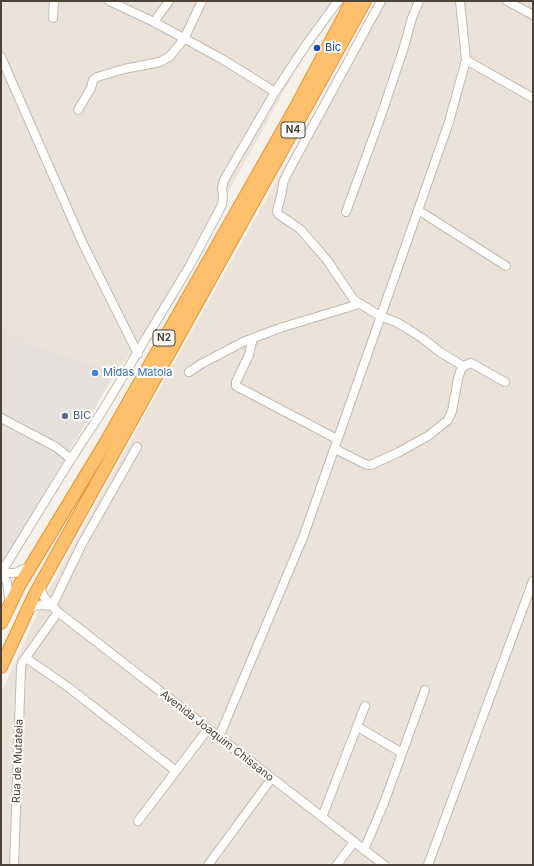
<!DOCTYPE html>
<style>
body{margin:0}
#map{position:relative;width:534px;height:866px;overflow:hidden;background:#f6f2eb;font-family:Inter,sans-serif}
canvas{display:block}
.frame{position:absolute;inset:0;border:2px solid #4c4238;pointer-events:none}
</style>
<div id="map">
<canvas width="534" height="866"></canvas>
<div class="frame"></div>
</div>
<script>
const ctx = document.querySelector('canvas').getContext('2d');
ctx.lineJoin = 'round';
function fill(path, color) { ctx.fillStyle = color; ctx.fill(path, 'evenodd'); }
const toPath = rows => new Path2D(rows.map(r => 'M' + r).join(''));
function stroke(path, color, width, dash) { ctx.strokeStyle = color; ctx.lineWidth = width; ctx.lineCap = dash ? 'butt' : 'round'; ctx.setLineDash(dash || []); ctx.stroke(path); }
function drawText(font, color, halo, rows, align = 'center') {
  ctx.font = font + ' Inter,sans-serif'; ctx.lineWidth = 4; ctx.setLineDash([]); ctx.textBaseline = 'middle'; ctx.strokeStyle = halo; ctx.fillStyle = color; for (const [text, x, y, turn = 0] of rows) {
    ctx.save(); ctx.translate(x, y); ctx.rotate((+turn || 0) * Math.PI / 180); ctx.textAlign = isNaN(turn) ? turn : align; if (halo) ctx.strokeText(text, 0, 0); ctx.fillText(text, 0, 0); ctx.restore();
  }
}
const residential = toPath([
 [1,1,334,1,220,207,148,330,116,372,26,342,1,324],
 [378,1,533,1,533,865,1,865,1,693,45,597,143,418]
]);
const industrial = toPath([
 [1,324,26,342,116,372,1,567]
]);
const minor = toPath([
 [109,1,154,22,222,59,275,92],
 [381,1,287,174,283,183,282,192,277,211,278,214,300,229,314,245,327,260,354,300,380,316,396,322,408,329,422,338,440,352,463,366],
 [507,1,533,15],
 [53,18,54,1],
 [154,22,169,1],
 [1,57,83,244,138,354],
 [466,60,533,98],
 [78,110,91,88,93,80,97,77,124,69,160,62,170,56,184,39,202,1],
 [418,210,506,266],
 [346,212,382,113,404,47,412,18,419,1],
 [253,338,249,355,236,382,236,386,337,439],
 [189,372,201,364,243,342,280,328,359,304],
 [1,418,56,447,71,459],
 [335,449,367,465,371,465,399,452,428,436,448,420,452,411,458,379,461,369,466,365,471,363,505,382],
 [1,572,7,582,10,604],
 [1,573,71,459,101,413,189,267,222,205,223,197,222,188,224,180,275,92,306,45,338,1],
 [1,573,15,573,31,566],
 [42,584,41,590,44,597,58,612,384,865],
 [52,606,82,544,137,447],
 [26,612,33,607,40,605,52,606],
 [26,658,68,687,176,771],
 [358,727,402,753],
 [219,737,304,535,449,122,466,60,460,1],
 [322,817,365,706],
 [138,821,208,729],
 [364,850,384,803,425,690],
 [14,865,21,668,22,663,58,612],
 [208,865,272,778],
 [337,865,354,842],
 [428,865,533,581]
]);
const highway = toPath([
 [1,623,20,584,106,442,296,107,352,1],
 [1,667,34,596,365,1]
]);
const markers = [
 [317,48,4,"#1a4fb4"],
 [95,373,4,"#3f7fe0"],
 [65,416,4,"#5c6f8a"]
];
const shields = [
 [293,130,24],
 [164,338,22]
];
const shieldNames = [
 ["N4",293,130],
 ["N2",164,338]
];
const transitNames = [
 ["Bic",325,48]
];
const shopNames = [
 ["Midas Matola",103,373]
];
const serviceNames = [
 ["BIC",73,416]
];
const streetNames = [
 ["Avenida Joaquim Chissano",217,736,38],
 ["Rua de Mutateia",18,761,-88]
];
fill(residential, '#ebe3d9');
fill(industrial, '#e6e1dc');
stroke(minor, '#c3b9ad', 10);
stroke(highway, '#e89333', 14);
stroke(minor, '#fff', 8);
stroke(highway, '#ffc06d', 12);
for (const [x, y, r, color] of markers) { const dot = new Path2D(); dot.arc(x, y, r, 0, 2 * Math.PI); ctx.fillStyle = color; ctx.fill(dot); stroke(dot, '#fff', 1.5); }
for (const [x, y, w] of shields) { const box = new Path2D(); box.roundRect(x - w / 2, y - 8, w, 16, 3); ctx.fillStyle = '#fff'; ctx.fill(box); stroke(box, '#4c4238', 1); }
drawText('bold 10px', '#4c4238', null, shieldNames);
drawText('11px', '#164399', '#fff', transitNames, 'left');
drawText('11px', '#366cbe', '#fff', shopNames, 'left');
drawText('11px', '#4e5e75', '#fff', serviceNames, 'left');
drawText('11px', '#4c4238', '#fff', streetNames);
</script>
